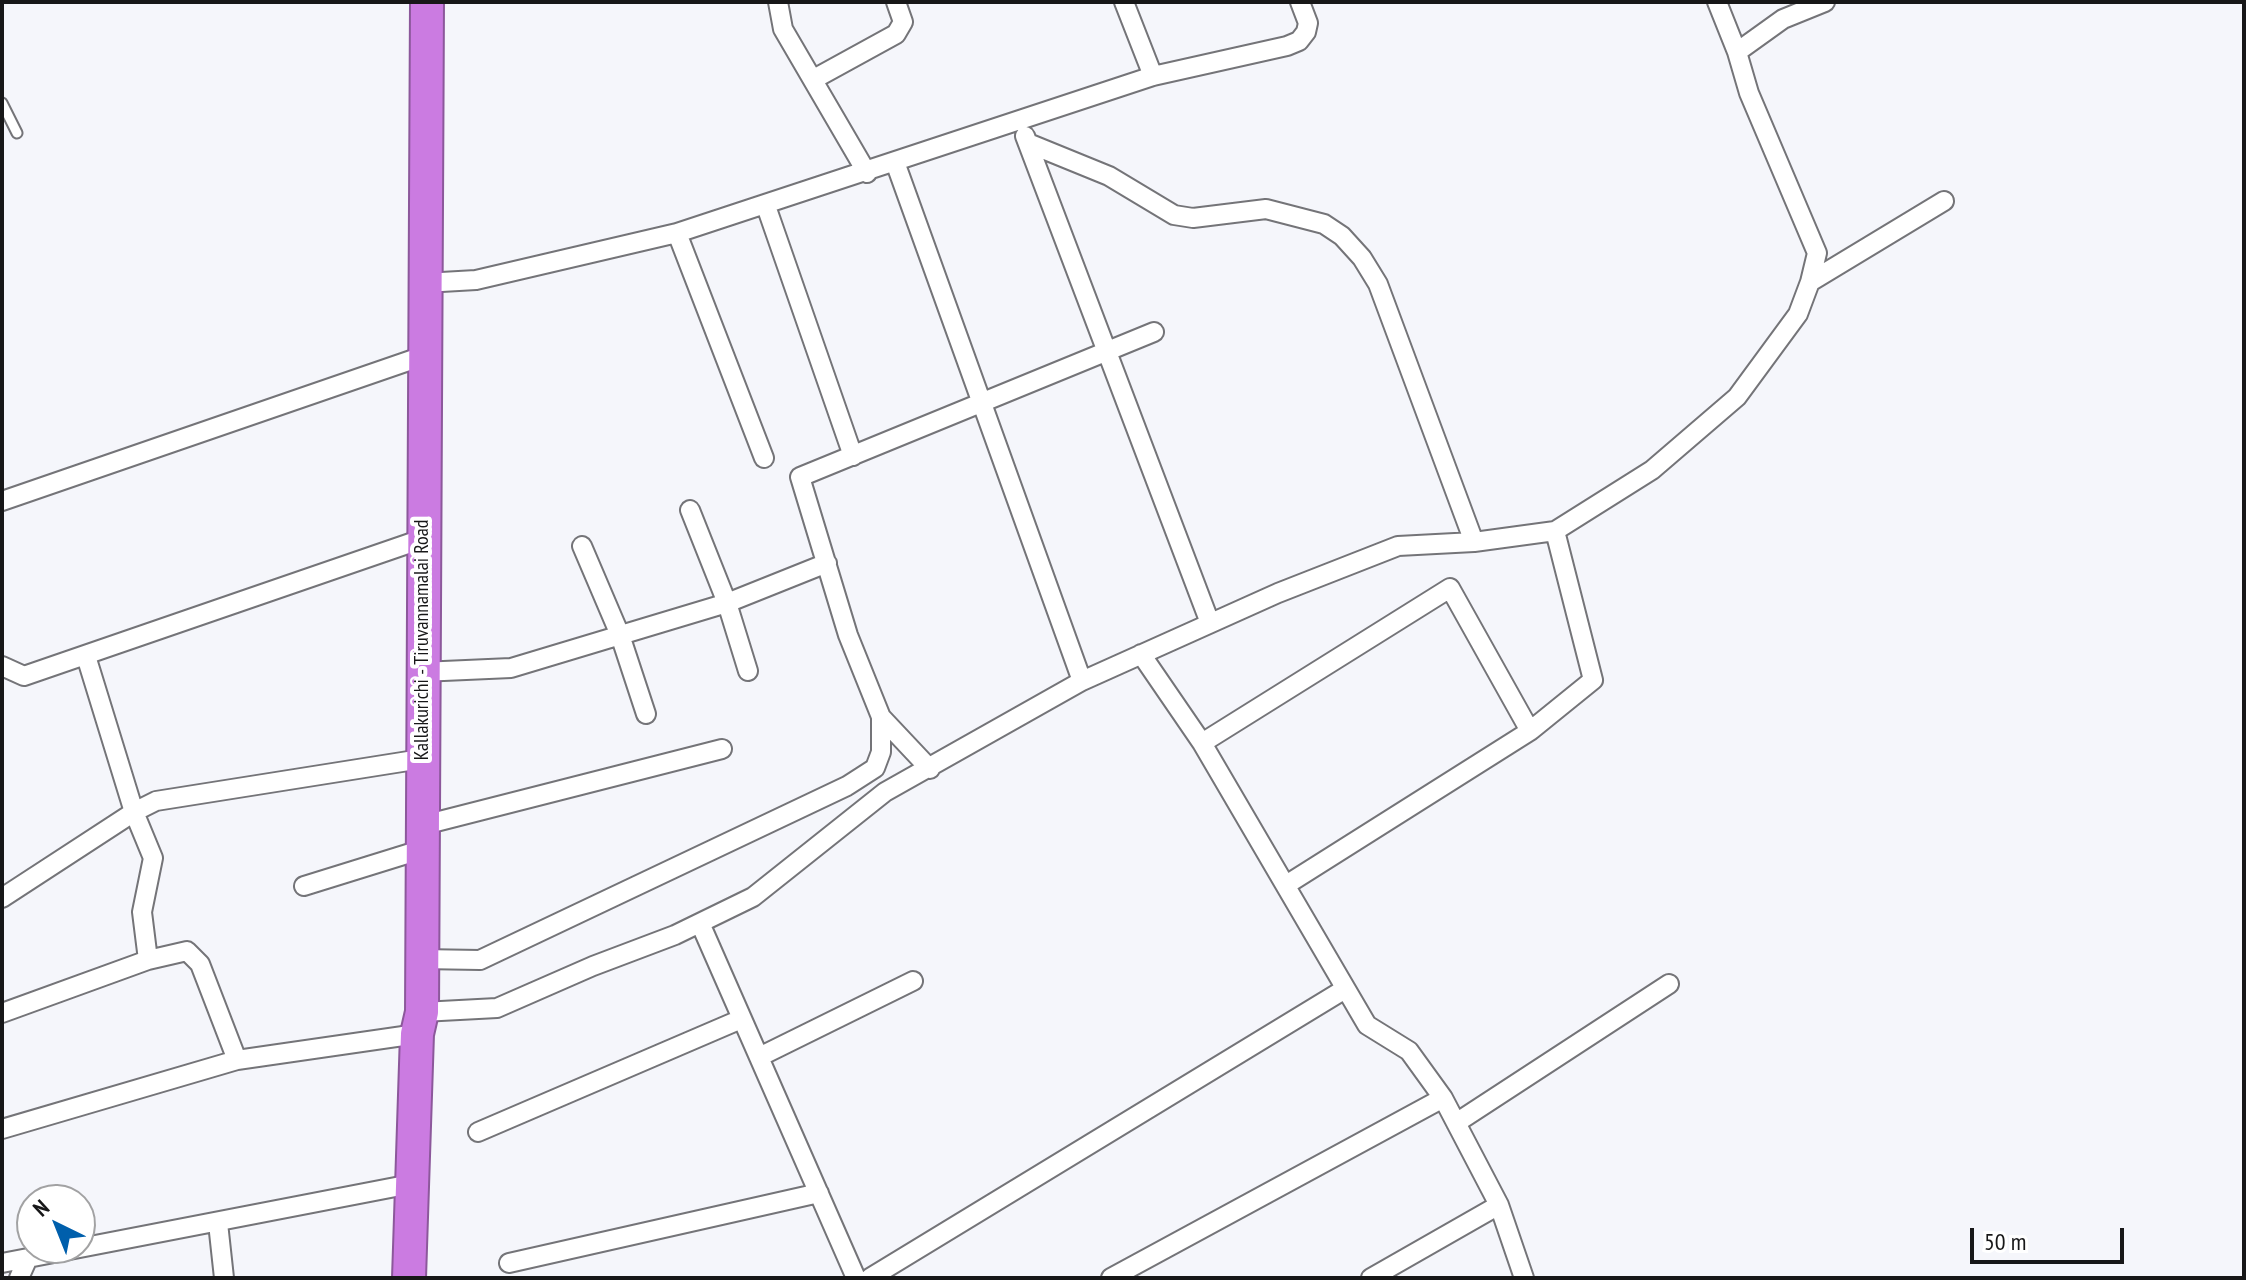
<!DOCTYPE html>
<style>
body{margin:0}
#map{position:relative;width:2246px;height:1280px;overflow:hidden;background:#f5f6fb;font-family:"PT Sans Narrow",sans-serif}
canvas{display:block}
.frame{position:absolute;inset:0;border:4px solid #171718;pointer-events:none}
.north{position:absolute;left:16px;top:1184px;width:80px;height:80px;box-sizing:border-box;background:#fff;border:2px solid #a2a2a3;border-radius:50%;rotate:317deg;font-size:22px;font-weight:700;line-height:32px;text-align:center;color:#171718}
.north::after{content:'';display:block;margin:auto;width:28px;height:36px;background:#005fac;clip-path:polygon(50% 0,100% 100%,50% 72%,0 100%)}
.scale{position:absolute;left:1970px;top:1228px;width:154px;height:36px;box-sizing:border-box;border:4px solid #171718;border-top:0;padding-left:10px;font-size:24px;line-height:28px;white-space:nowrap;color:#171718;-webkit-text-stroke:6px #fff;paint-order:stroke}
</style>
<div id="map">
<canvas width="2246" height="1280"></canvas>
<div class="frame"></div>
<div class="north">N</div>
<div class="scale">50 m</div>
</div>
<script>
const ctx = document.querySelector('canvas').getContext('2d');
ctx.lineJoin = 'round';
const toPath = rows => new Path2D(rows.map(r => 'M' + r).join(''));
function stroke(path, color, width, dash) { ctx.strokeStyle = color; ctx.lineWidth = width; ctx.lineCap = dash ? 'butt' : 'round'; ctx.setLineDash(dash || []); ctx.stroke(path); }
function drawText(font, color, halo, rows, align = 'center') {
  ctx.font = font + ' "PT Sans Narrow",sans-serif'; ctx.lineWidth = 8; ctx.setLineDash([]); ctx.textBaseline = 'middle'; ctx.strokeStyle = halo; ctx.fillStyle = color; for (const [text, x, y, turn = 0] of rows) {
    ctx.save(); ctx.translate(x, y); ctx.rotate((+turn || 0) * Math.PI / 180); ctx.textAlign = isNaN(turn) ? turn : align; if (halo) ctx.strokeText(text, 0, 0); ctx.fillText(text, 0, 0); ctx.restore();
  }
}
const lane = toPath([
 [2,103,17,133]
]);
const street = toPath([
 [778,2,783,29,867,173],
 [1124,2,1153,76],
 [1717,2,1737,52],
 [814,79,896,34,903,22,896,2],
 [1025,136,1210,623],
 [1028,143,1109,176,1174,215,1193,218,1266,209,1324,224,1342,236,1362,258,1378,284,1474,542],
 [895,162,1082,681],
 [766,206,853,456],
 [677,233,764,458],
 [1810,282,1944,201],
 [424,283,476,280,677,233,1153,76,1287,46,1299,41,1306,32,1308,23,1300,2],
 [2,501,423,356],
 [690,510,727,603,748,671],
 [582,546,620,635,646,714],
 [1141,654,1202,743,1367,1025,1409,1051,1443,1098,1499,1205,1524,1278],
 [86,656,134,812,153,858,142,912,148,960],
 [2,666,24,676,422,539],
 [421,672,511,668,727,603,827,563],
 [1202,743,1450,588,1530,731],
 [930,769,881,717,848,635,800,477,1154,332],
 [420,826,722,749],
 [1286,885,1530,731,1593,680,1555,531],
 [304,886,420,850],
 [2,898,134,812,156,801,421,759],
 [700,923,856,1278],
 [421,959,480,960,847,786,875,768,881,752,881,717],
 [422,1012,497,1008,593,966,675,935,753,897,885,792,1082,681,1278,593,1398,546,1474,542,1555,531,1652,470,1737,397,1798,314,1810,282,1817,253,1749,93,1737,52,1783,19,1825,2],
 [2,1013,148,960,187,951,200,964,237,1060],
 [759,1057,913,981],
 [1456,1123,1669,984],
 [2,1129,237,1060,417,1034],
 [478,1132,739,1020],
 [218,1223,224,1278],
 [2,1263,411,1184],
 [509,1263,819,1193],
 [19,1278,28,1258],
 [870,1278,1345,989],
 [1111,1278,1443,1098],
 [1371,1278,1499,1205]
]);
const highway = toPath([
 [409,1278,417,1034,422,1012,427,2]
]);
const streetNames = [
 ["Kallakurichi - Tiruvannamalai Road",422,640,-90]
];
stroke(lane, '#747478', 13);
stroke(street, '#747478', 22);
stroke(highway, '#8c589b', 36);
stroke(lane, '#fff', 9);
stroke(street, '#fff', 18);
stroke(highway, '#cb7be1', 32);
drawText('20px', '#171718', '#fff', streetNames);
</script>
